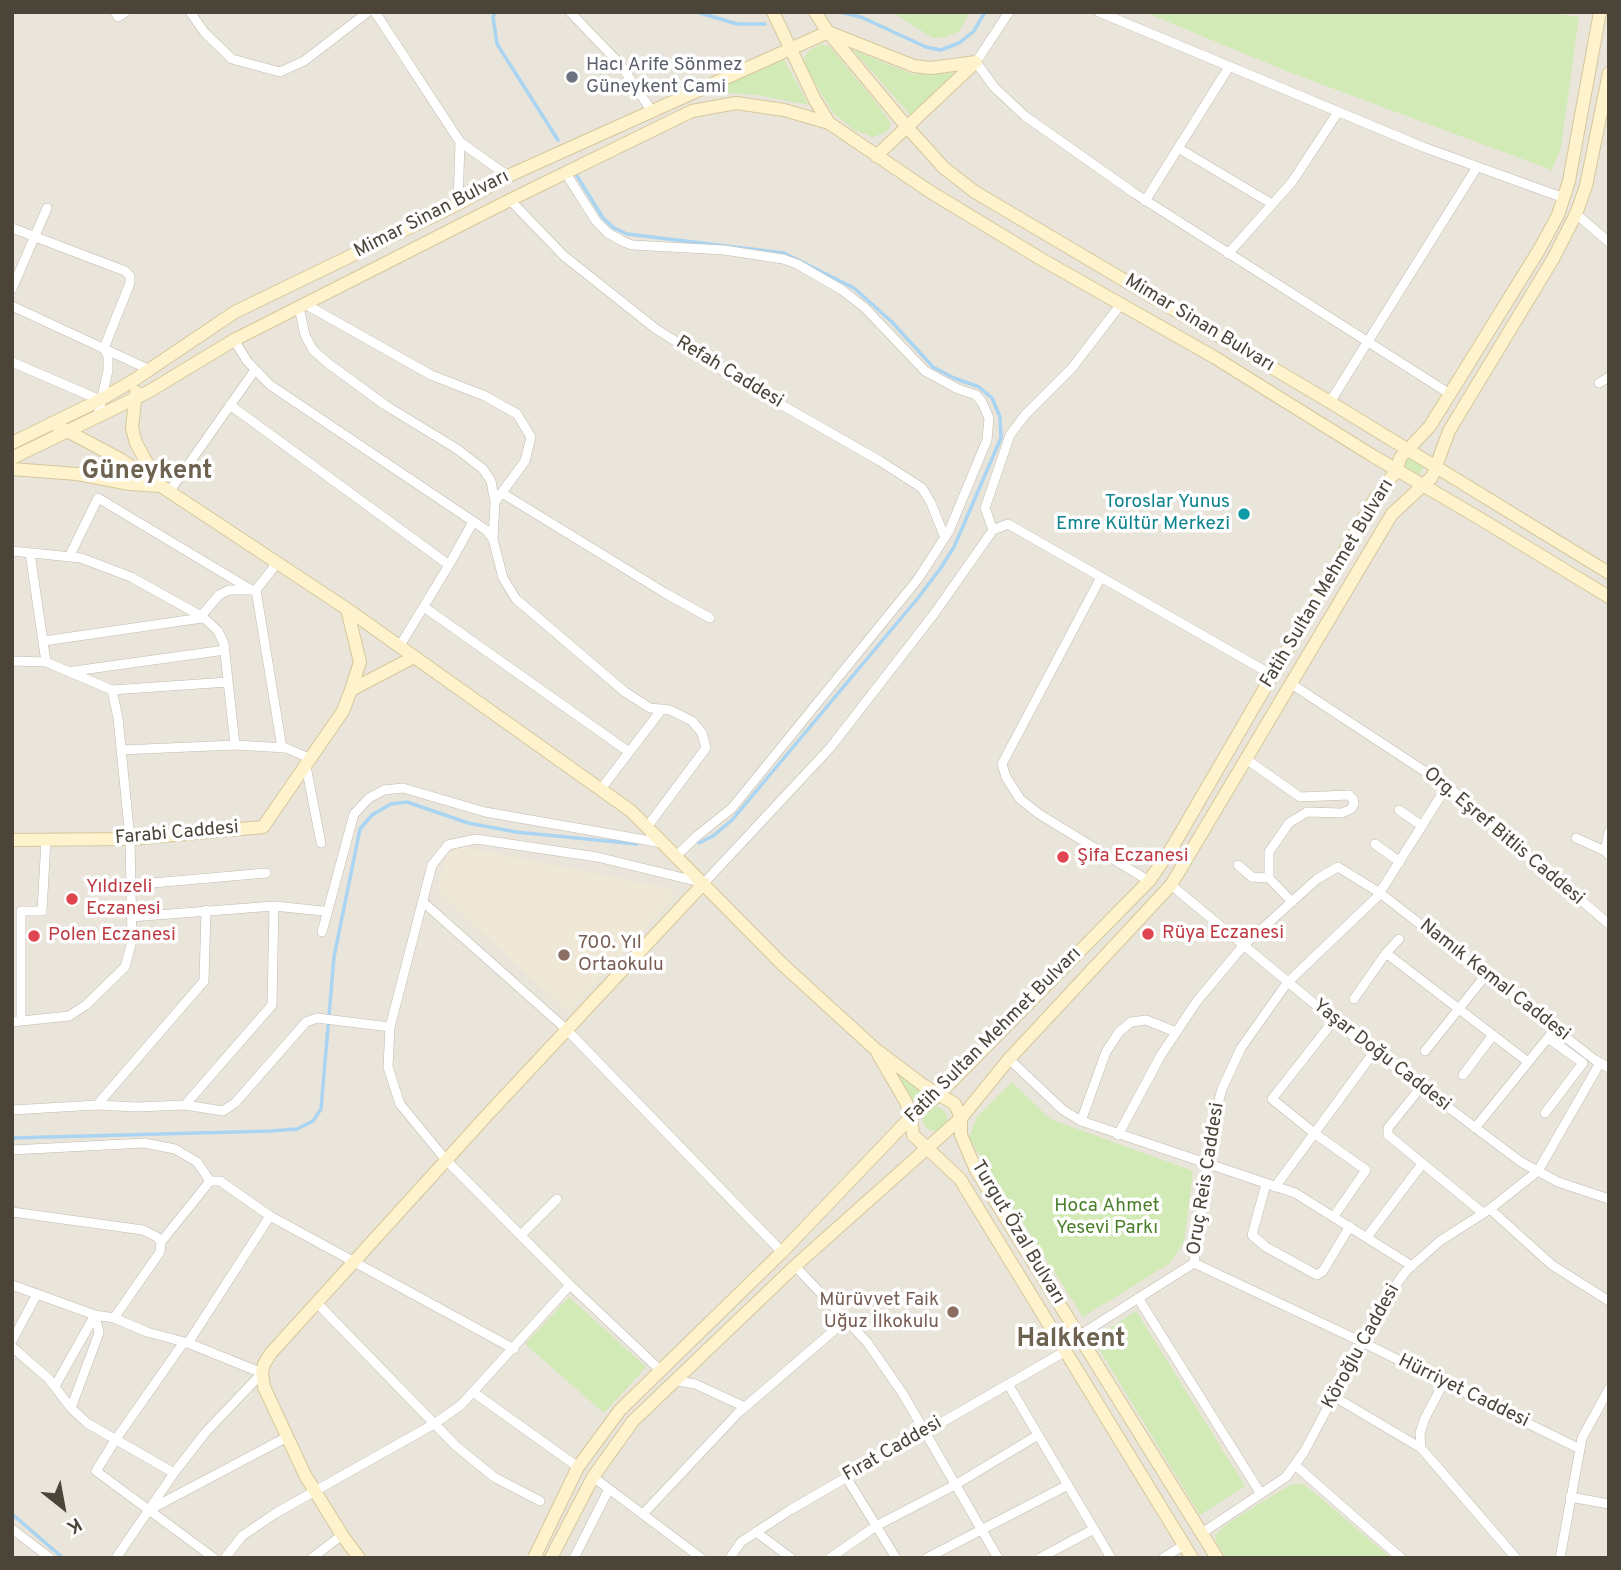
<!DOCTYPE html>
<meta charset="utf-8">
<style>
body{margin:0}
#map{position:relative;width:1621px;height:1570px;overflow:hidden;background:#f6f3ec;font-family:Overpass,sans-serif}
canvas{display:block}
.frame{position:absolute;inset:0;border:14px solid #4b4439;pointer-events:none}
.north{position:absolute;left:28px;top:1472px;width:70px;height:70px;-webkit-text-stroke:5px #fff;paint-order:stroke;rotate:149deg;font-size:19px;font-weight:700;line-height:28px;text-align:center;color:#4b4439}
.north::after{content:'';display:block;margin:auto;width:24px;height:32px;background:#4b4439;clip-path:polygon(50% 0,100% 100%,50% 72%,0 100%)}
</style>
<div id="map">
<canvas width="1621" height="1570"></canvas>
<div class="frame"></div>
<div class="north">K</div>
</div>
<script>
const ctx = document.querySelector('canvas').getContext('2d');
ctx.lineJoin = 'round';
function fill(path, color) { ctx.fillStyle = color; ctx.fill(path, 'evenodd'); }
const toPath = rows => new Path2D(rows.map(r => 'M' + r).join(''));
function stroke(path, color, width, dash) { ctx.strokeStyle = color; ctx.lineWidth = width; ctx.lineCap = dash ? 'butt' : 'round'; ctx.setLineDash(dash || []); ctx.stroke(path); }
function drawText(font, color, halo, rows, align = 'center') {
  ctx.font = font + ' Overpass,sans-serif'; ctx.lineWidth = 7; ctx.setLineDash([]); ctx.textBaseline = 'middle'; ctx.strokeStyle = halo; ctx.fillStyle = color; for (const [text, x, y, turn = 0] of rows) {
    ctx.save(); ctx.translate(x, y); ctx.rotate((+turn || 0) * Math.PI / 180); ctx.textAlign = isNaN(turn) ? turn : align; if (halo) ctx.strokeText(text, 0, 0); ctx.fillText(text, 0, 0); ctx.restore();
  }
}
const residential = toPath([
 [12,12,1609,12,1609,1558,12,1558]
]);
const education = toPath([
 [464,847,672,889,675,896,569,1013,437,891,446,856,452,848]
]);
const green = toPath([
 [892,12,970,12,959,31,947,37,933,38],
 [1144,12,1545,12,1579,17,1561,147,1552,170,1291,73],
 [820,44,829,46,878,105,891,123,888,131,873,137,854,130,833,113,802,61,808,52],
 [853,50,912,74,959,73,913,118],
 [783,58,809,105,757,95,709,92],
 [1409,456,1425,465,1418,477,1401,468],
 [889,1067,922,1092,912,1099],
 [1012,1082,1050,1119,1193,1171,1184,1242,1170,1263,1083,1317,969,1138,977,1117],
 '923 1119a12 12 0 1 1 24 0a12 12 0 1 1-24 0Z',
 [569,1297,646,1367,604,1413,525,1344],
 [1136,1311,1245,1486,1200,1515,1093,1339],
 [1301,1483,1310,1489,1391,1558,1226,1558,1216,1542,1215,1535,1230,1522,1290,1485]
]);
const stream = toPath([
 [495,12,493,17,497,44,558,140],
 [697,12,737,24,765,24],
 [840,12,861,17,926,47,941,50,959,43,974,31,985,12],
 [577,176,603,218,614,228,627,234,784,253,854,288,892,322,933,367,954,378,979,387,992,398,1000,417,1001,438,954,547,940,569,918,598,732,820,713,836,699,843],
 [12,1138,271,1131,297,1129,313,1121,321,1109,334,957,360,829,372,815,391,804,407,802,468,823,516,832,637,844],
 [12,1514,63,1558]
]);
const street = toPath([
 [115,12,118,17,126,12],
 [190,12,205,33,232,59,280,72,304,61,368,12],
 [375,12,460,142,508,176],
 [570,12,620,64,651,110],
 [1009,12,976,62,994,87,1025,116,1134,193,1450,394],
 [1099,12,1423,147,1564,198],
 [1178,148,1272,204],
 [565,172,596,221,608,233,622,241,632,245,724,250,783,259,797,264,842,290,865,308,925,371,958,389,976,395,982,402,989,418,987,440,949,531,918,579,732,808,697,836,675,857],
 [510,200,564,256,656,329,731,376,880,461,922,488,931,503,945,538],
 [1145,201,1229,67],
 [458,204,460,142],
 [1576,214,1609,242],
 [12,228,125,271,130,276,130,283,104,348,108,356,108,370,98,416],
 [1228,254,1292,182,1338,112],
 [12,289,47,208],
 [305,304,431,375,485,396,517,414,531,437,525,461,495,502],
 [12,306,150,370],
 [299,307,305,335,313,350,329,364,385,405,457,449,483,469,491,481,495,502,493,539],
 [234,340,247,361,270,385,486,530,493,539,503,578,516,599,625,692,650,708,670,710,692,721,702,733,706,748,647,827],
 [12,362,100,400],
 [1599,383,1609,377],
 [1330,402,1477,167],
 [230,405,449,565],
 [169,492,255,370],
 [502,493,665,593,710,618],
 [993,530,985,508,1010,435,1025,415,1072,368,1121,304],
 [12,551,81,558,131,577,203,617,218,631,224,644,235,745],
 [30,553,46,662],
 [69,557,98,498,250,589],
 [1101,577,1002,764,1006,777,1020,799,1039,814,1149,881],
 [256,590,282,748],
 [424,607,629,752],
 [201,616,219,595,229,590,256,590,277,563],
 [44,641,202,618],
 [399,647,449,565,473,522],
 [12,661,46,662,112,690,118,718,130,839,132,941,125,967,86,1005,69,1016,12,1022],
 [74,671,225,650],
 [1290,683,1447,786,1609,924],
 [112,690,228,682],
 [121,750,235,745,286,748,311,759],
 [1246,759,1300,797,1349,795,1353,799,1354,804,1351,809,1342,813,1307,812,1289,823,1269,852,1269,878,1292,902],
 [306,766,321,843],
 [601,789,662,709],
 [1399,810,1422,826],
 [1576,838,1605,851,1609,855],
 [1375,844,1400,862],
 [1605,851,1609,832],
 [1238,865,1252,877,1269,878],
 [130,885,266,873],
 [1171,885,1352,1035,1521,1162,1558,1182,1609,1199],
 [423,902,566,1029,782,1252],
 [131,917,274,906,323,911],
 [322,932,354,814,369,798,384,790,403,788,485,812,662,843],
 [1386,953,1528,1062],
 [1354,999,1386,953,1399,939],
 [1334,1020,1272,1099,1314,1133,1366,1170,1334,1216],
 [21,1021,21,911,42,911,46,840],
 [1425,1051,1486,975],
 [1009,1059,1063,1110,1081,1121,1295,1193,1412,1266],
 [1463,1075,1493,1035],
 [1421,1087,1388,1128,1388,1135,1483,1213],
 [97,1105,204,981,206,910],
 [185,1105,272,1005,274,906],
 [12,1110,97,1105,137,1107,185,1105,223,1111,235,1103,306,1022,317,1018,390,1027],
 [1545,1113,1583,1063,1548,1038],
 [1081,1121,1106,1052,1119,1032,1131,1022,1146,1020,1176,1032],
 [1475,1128,1555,1029],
 [1118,1135,1161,1055,1197,1001,1243,946,1317,879,1338,867,1380,893,1595,1060,1609,1068],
 [12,1150,144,1143,175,1149,197,1162,210,1181],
 [1266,1184,1252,1235,1266,1247,1317,1275,1323,1271,1350,1226],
 [1275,1187,1374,1052],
 [1490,1209,1552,1265,1609,1301],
 [12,1212,143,1230,157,1237,161,1242,160,1252,114,1318],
 [521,1235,557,1199],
 [1367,1237,1422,1164],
 [161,1242,210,1181,220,1181,270,1216,514,1349],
 [1194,1263,1362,1342,1580,1449],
 [795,1266,867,1342,903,1394,998,1558],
 [12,1285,95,1315,114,1318,147,1332,188,1343,262,1373,205,1433,174,1473,116,1558],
 [1138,1298,1261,1494],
 [316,1302,456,1446,494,1477,540,1501],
 [1080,1335,1194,1263,1212,1126,1222,1089,1241,1048,1287,983,1377,897,1447,786],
 [12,1341,37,1294],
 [184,1342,116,1439,96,1471,214,1558],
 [188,1343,270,1216],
 [12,1347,48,1378,71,1408,87,1423,174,1473],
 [660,1370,570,1285,446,1160,400,1104,388,1067,390,1027,432,865,448,845,476,839,597,857,704,883,830,748,934,614,993,530,1008,524,1274,676],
 [677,1381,695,1384,745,1407],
 [1444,1382,1425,1418,1420,1433,1421,1448,1516,1558],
 [1008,1384,1111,1558],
 [55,1386,95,1315],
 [473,1392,578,1467],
 [1333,1396,1421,1448],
 [71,1408,99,1333,95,1315],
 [1295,1465,1401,1558],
 [593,1477,701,1558],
 [846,1477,896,1558],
 [1570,1497,1609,1504],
 [149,1510,287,1437],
 [643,1514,738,1413,846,1320],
 [12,1529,50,1558],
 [756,1532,791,1558],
 [1202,1533,1286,1477,1304,1452,1385,1300,1406,1271,1440,1241,1490,1209,1538,1171,1600,1063],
 [225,1558,242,1536,276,1513,434,1424,461,1405,570,1285],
 [312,1558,342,1535],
 [574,1558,609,1489],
 [730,1558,741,1542,790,1510,1064,1352],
 [830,1558,876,1526,955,1485,1038,1435],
 [927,1558,1068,1485],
 [1040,1558,1094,1529],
 [1163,1558,1184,1545],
 [1560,1558,1582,1438,1609,1389]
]);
const secondary = toPath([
 [773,12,815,100,829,123,929,191,1041,259,1214,357,1373,456,1479,518,1609,597],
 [815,12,828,32,907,127,944,168,975,192,1330,402,1609,573],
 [876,156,976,62],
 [136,392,132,428,136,443,158,483],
 [52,423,120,459,347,609,631,811,782,964,874,1048,923,1085,955,1104,961,1118,961,1135,976,1170,1217,1558],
 [12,443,100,400,134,380,235,312,458,204,508,176,828,32,914,66,931,68,976,62],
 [12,458,148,392,234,340,510,200,692,111,736,103,784,110,829,123],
 [12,469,77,474,130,484,160,486],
 [351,690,414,657],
 [12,840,130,839,263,827,343,711,351,690,360,662,347,609],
 [878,1054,906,1102,911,1117,913,1135,960,1179,1192,1558],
 [359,1558,342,1535,305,1475,264,1387,262,1373,264,1364,271,1353,489,1113,704,883],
 [534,1558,578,1467,620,1410,782,1252,911,1117,938,1095,1149,881,1173,846,1376,497,1397,470,1400,458,1430,426,1539,250,1558,215,1569,181,1600,12],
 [551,1558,593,1477,633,1421,795,1266,961,1118,1009,1059,1171,885,1392,514,1432,477,1449,431,1553,259,1576,214,1586,186,1609,73]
]);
const markers = [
 [572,77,7,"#6b7280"],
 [1244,514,7,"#0f9aa8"],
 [1063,857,7,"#e0444e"],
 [72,899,7,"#e0444e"],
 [1148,934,7,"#e0444e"],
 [34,936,7,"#e0444e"],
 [564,955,7,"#8d6e63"],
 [953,1312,7,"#8d6e63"]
];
const worshipNames = [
 ["Hacı Arife Sönmez",586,66],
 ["Güneykent Cami",586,88]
];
const streetNames = [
 ["Mimar Sinan Bulvarı",432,215,-27],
 ["Mimar Sinan Bulvarı",1199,324,31],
 ["Refah Caddesi",729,373,31],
 ["Fatih Sultan Mehmet Bulvarı",1328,584,-59],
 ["Farabi Caddesi",177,834,-5],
 ["Org. Eşref Bitlis Caddesi",1503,837,40],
 ["Namık Kemal Caddesi",1494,981,38],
 ["Fatih Sultan Mehmet Bulvarı",994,1036,-45],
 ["Yaşar Doğu Caddesi",1381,1056,38],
 ["Oruç Reis Caddesi",1207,1179,-81],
 ["Turgut Özal Bulvarı",1017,1233,59],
 ["Köroğlu Caddesi",1362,1347,-61],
 ["Hürriyet Caddesi",1463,1392,26],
 ["Fırat Caddesi",893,1450,-30]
];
const cultureNames = [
 ["Toroslar Yunus",1230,503],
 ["Emre Kültür Merkezi",1230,525]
];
const healthNames = [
 ["Şifa Eczanesi",1077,857],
 ["Yıldızeli",86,888],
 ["Eczanesi",86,910],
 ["Rüya Eczanesi",1162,934],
 ["Polen Eczanesi",48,936]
];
const educationNames = [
 ["700. Yıl",578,944],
 ["Ortaokulu",578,966],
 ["Mürüvvet Faik",939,1301,"right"],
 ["Uğuz İlkokulu",939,1323,"right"]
];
const parkNames = [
 ["Hoca Ahmet",1107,1207],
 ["Yesevi Parkı",1107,1229]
];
const districtNames = [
 ["Güneykent",147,473],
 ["Halkkent",1071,1341]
];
fill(residential, '#eae5da');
fill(education, '#efe8d6');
fill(green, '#d2eab5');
stroke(stream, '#a9d4f2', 3.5);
stroke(street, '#c2bbae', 10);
stroke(secondary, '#d6c79b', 14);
stroke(street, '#fff', 9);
stroke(secondary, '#fff3cd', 12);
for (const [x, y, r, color] of markers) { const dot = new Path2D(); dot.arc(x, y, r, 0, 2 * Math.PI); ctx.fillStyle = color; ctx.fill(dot); stroke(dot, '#fff', 2.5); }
drawText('19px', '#5b616d', '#fff', worshipNames, 'left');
drawText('19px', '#4b4439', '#fff', streetNames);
drawText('19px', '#0d838f', '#fff', cultureNames, 'right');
drawText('19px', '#be3a42', '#fff', healthNames, 'left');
drawText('19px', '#785e54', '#fff', educationNames, 'left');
drawText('19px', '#4a7f2a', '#fff', parkNames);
drawText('bold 26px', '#6e6250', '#fff', districtNames);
</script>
